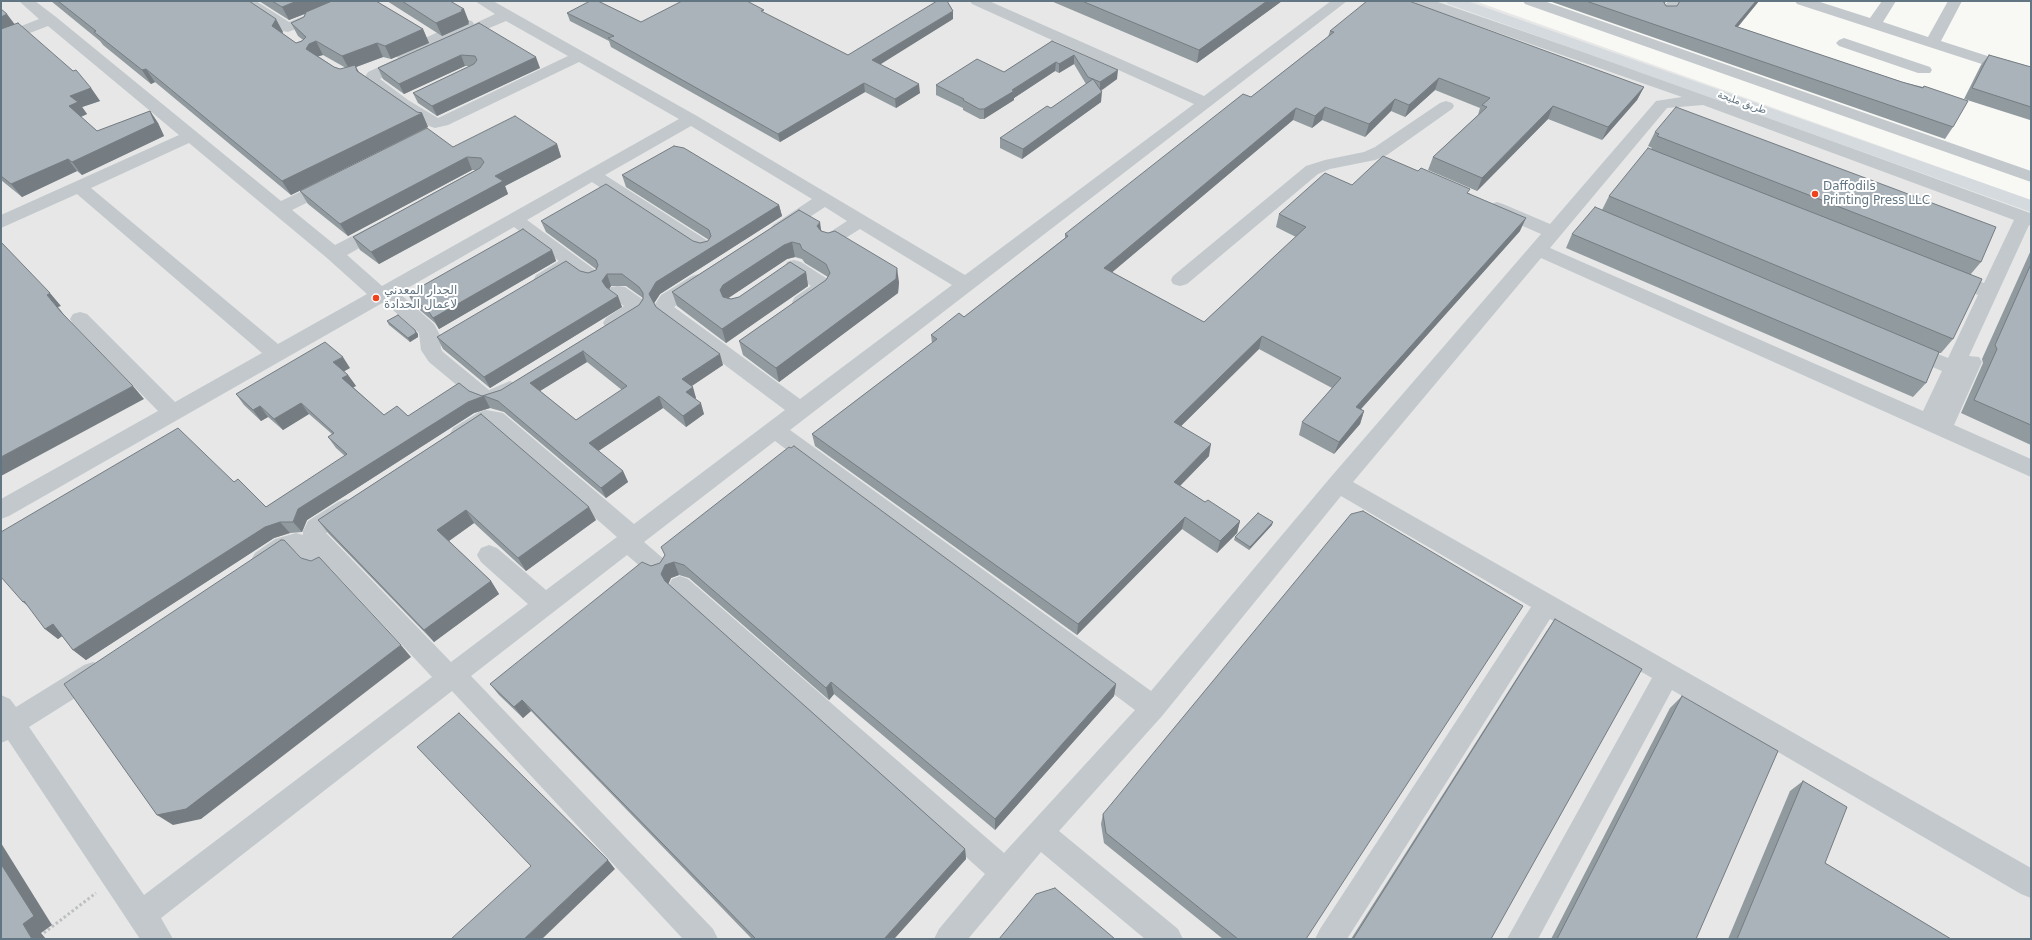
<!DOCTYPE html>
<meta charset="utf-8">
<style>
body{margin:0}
#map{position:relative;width:2032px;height:940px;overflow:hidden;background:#f8f8f5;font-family:"DejaVu Sans",sans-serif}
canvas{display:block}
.frame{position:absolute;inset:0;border:2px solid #617582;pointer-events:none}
</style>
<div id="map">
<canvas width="2032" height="940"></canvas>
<div class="frame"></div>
</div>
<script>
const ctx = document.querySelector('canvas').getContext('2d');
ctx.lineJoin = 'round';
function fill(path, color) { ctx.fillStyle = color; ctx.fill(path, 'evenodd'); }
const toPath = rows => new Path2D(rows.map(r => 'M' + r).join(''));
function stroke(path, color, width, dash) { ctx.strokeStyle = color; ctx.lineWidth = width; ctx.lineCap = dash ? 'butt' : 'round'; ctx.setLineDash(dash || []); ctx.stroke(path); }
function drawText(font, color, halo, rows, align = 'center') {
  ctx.font = font + ' "DejaVu Sans",Vazirmatn,sans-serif'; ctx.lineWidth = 4; ctx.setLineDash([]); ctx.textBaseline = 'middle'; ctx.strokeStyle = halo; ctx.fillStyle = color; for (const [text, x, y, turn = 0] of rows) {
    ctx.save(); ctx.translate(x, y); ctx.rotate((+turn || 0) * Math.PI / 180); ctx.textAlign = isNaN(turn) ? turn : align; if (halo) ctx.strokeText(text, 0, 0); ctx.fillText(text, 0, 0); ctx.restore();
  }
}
const built = toPath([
 [1,1,1475,1,2031,200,2031,939,1,939]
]);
const path = toPath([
 [36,939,96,893]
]);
const minor = toPath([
 [19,1,35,1,56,17,281,201,325,180,331,179,337,180,340,184,337,188,292,210,335,245,376,224,382,222,388,224,391,228,388,232,347,255,382,286,679,119,579,62,448,125,435,128,429,126,396,106,365,83,363,80,368,72,398,58,394,54,397,51,462,21,467,20,472,21,474,24,495,14,475,1,493,1,697,116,965,275,1194,104,972,4,970,1,989,1,1204,96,1331,1,1347,1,790,430,1151,691,1330,478,1541,234,1491,212,1488,208,1491,204,1497,202,1503,204,1550,224,1656,101,1682,97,1416,4,1414,1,1435,1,1659,78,2030,213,2031,226,2029,225,1969,356,1979,357,1982,362,1954,425,2031,459,2031,477,1541,258,1353,482,2031,868,2031,898,2021,894,1672,690,1538,939,1507,939,1652,678,1550,619,1347,939,1315,939,1320,929,1531,607,1341,496,1162,716,1059,831,1178,929,1183,939,1145,939,1041,852,968,939,934,939,939,929,985,874,672,593,668,586,672,579,680,576,688,579,1004,853,1135,710,775,441,644,542,665,560,669,567,665,574,657,577,649,574,627,555,471,676,713,929,718,939,683,939,452,691,161,918,173,939,140,939,8,740,1,743,1,695,10,699,16,707,84,665,93,662,102,665,106,673,102,681,29,727,144,895,432,677,330,568,321,573,313,570,296,552,271,567,263,570,255,567,251,560,255,553,275,539,296,533,303,535,303,531,308,521,338,502,346,499,354,502,357,508,354,514,326,533,451,662,528,604,481,562,477,555,481,548,489,545,497,548,546,590,617,537,491,426,469,440,461,442,453,440,450,434,453,428,479,412,486,410,503,413,634,524,785,410,658,315,654,306,661,295,692,276,699,274,706,276,708,280,706,284,674,307,800,399,952,285,860,229,836,244,830,246,824,244,821,240,824,236,847,221,825,207,785,233,779,235,773,233,770,229,773,225,812,199,691,126,605,175,711,243,713,247,711,251,704,253,697,251,592,182,527,220,599,273,601,277,599,281,592,283,585,281,571,271,550,283,543,285,536,283,534,279,536,275,559,261,514,227,399,293,434,324,440,335,441,349,443,352,489,390,510,381,517,384,520,389,517,394,493,406,476,401,429,362,421,350,419,333,384,302,9,516,1,519,1,499,158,411,73,324,70,319,73,314,80,312,87,314,175,402,262,353,77,194,1,228,1,215,179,135,48,26,1,44,1,34,39,19,19,1],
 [506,21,568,56,438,118,408,100,380,79,411,63,414,60,410,56,449,38,456,42,461,40,506,21],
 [1703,105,2014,220,1984,283,1949,270,1942,272,1940,276,1942,280,1978,295,1948,358,1908,342,1901,344,1898,349,1901,354,1942,371,1923,411,1550,248,1667,108,1703,105],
 [189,143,327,258,367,294,278,344,91,188,189,143],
 [239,1,256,1,289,22,341,1,361,1,359,4,288,32,283,31,239,1],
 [1523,1,1544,1,2031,171,2031,182,1525,4,1523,1],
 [1668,1,1683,1,1671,16,1661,16,1659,13,1668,1],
 [1795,1,1817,1,1870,18,1882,1,1896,1,1883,22,1928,37,1948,1,1962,1,1941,41,2031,70,2031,80,1797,4,1795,1],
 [1844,38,1930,67,1932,70,1930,73,1918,73,1839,46,1836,43,1839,40,1844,38],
 [1446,101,1452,103,1454,106,1452,109,1387,155,1375,160,1330,169,1318,174,1187,284,1180,286,1173,284,1171,280,1173,276,1306,166,1325,160,1364,152,1375,147,1440,103,1446,101],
 [794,260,801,262,829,280,832,285,827,294,809,307,802,309,795,307,792,302,795,297,811,286,787,270,785,266,787,262,794,260],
 [618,286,625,287,642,299,646,307,643,312,620,328,613,330,606,328,603,323,606,318,624,306,611,297,608,292,611,287,618,286]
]);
const major = toPath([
 [1446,1,1467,1,2031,200,2031,212,1448,4,1446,1]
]);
const wall = toPath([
 [51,1,249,1,283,32,282,33,296,43,303,40,298,36,291,23,304,17,305,14,289,20,259,1,376,1,423,29,429,43,391,59,383,57,356,67,359,72,417,112,422,113,428,127,291,195,155,82,151,84,103,45,100,41],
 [323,55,346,68,340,69,334,67,318,56],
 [387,1,450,1,469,22,468,23,469,24,442,36],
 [587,1,603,1,600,2,641,22,765,13,848,55,953,19,880,64,920,93,896,108,865,92,780,142,611,47,609,41,570,21,567,13,589,2],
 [1051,1,1282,1,1197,63],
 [1549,1,1667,1,1665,3,1666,6,1677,6,1680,1,1759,1,1738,27,1902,82,1923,87,1924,86,1953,127,1945,139],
 [1,9,15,25,91,88,100,101,82,107,87,114,81,117,97,131,150,111,158,123,164,136,82,175,77,171,22,197,1,180],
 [479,23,540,68,437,116,418,103,413,93,470,66,465,66,404,94,383,79,378,68],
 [1330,31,1644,87,1637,100,1602,140,1548,119,1477,191,1428,170,1433,157,1478,115,1480,108,1435,90,1405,117,1391,111,1365,137,1322,120,1312,128,1293,120,1112,272,1204,322,1296,237,1276,227,1279,214,1352,185,1469,193,1520,231,1361,409,1364,411,1360,424,1334,454,1299,435,1302,422,1332,388,1259,349,1181,426,1209,456,1180,486,1205,502,1240,521,1237,533,1217,553,1182,529,1077,635,815,446,812,434,932,343,931,335,964,317,1065,238,1065,234,1251,97,1328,37],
 [1052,41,1117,79,1101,91,1101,102,1022,159,1000,148,1000,138,1051,108,1086,84,1074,64,1059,73,1055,71,1014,98,1014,100,984,119,980,119,963,110,963,108,936,95,936,85,1004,72],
 [1989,55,2031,67,2031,119,2030,120,1964,99,1981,65],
 [1655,132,1981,262,1970,275,1953,339,1941,353,1939,353,1926,383,1913,397,1566,248,1572,234,1602,210,1609,196,1651,149,1652,148,1648,146],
 [557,144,561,157,505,186,508,194,379,264,360,250,353,237,476,170,472,170,348,236,308,204,300,191,453,147],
 [622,175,779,205,782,216,660,294,654,303,656,307,723,365,691,386,696,398,695,399,704,414,686,427,663,408,598,451,623,471,628,482,606,498,504,412,490,408,474,413,307,520,302,532,290,533,274,538,86,660,73,650,62,636,58,639,45,629,234,482,266,507,345,456,336,448,328,437,332,434,309,414,283,430,268,417,261,421,244,405,236,394,350,368,344,371,348,375,356,386,353,387,384,415,408,416,469,391,482,396,501,390,639,305,643,298,626,286,611,286,609,289,622,307,490,388,443,349,437,337,580,271,588,273,596,270,596,269,546,232,541,221,693,241,700,243,708,241,709,240,626,187],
 [587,362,622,390,576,420,540,391],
 [799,210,822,231,899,282,898,293,779,382,743,355,739,341,826,280,828,277,805,263,802,259,795,257,787,259,728,298,731,299,739,297,806,272,808,286,726,343,677,306,672,292],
 [552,250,556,261,439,329,435,323,414,305,408,294],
 [2031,250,2031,445,1961,413,1983,363,1982,359],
 [387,321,418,334,418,337,410,342,389,325],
 [481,414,596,520,526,571,474,523,449,541,491,581,499,594,434,642,328,533,318,520],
 [1272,525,1249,550,1234,540,1235,537],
 [665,555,1116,684,1114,696,995,830,834,694,829,700,689,578,679,575,671,578,668,584,965,849,966,859,894,939,752,939,531,711,523,718,499,695,490,684,651,566,660,563],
 [1555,619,1491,939,1351,939,1546,632],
 [1682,696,1696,939,1551,939,1670,708],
 [1803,781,1825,863,1951,939,1728,939,1790,791],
 [1103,814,1306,939,1223,939,1104,843,1101,824]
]);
const shadedWall = toPath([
 [297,1,337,1,289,20,282,7],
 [1267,1,1282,1,1197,63,1199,50],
 [1756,1,1759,1,1729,37,1735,26],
 [464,9,469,22,468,23,469,24,442,36,436,23],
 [953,11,953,19,873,69,872,60],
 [7,14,16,26,1,33,1,17],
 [276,19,283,32,279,39,272,26],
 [423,29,429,43,391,59,385,46],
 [316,41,323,55,316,57,306,49,309,44],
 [377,43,383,57,356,67,362,79,349,69,342,56],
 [461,55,465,66,404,94,399,84],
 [1074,55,1074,64,1059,73,1059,64],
 [536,57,540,68,437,116,432,106],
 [1056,62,1055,71,1014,98,1014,100,984,119,984,109,1012,90],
 [146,69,155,82,151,84,142,70],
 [1118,70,1117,79,1100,91,1100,82],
 [1439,78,1435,90,1405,117,1409,105],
 [864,83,865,92,780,142,778,134],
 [919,84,920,93,896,108,895,99],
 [1644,87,1637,100,1602,140,1608,127],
 [91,88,100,101,82,107,87,114,78,118,69,106,70,96],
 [1102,92,1101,102,1022,159,1023,149],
 [1395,99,1391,111,1365,137,1369,124],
 [1553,106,1548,119,1477,191,1482,178],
 [1325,107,1322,120,1312,128,1315,116],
 [1296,108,1293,120,1103,280,1104,268],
 [150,111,158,123,164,136,82,175,72,162],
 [422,113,428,127,291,195,282,181],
 [557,144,561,157,505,186,508,194,379,264,371,252,495,176],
 [467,157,472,170,348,236,340,224],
 [68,159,77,171,22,197,11,184],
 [779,205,782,216,660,294,653,305,649,294,656,282],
 [1526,218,1520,231,1352,419,1356,407],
 [820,222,822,236,817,226],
 [792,242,795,257,787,259,727,299,724,304,720,290,723,285,784,245],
 [552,250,556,261,439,329,433,318],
 [897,268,899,282,898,293,779,382,776,368],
 [806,272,808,286,726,343,722,329],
 [607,274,611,286,607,293,602,281],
 [50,293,61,306,58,307,72,325,61,312,47,295],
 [618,296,622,307,490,388,484,377],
 [415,330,418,334,418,337,410,342,408,338],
 [1262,336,1259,349,1172,435,1174,422],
 [583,351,587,362,535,394,530,383],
 [720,354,723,365,686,390,682,379],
 [343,357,350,368,341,373,333,362],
 [348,375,356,386,350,389,342,378],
 [133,386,144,399,1,476,1,457],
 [693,387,696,398,690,403,686,392],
 [484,396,490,408,474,413,307,520,302,532,293,522,298,509,468,402],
 [659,396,663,408,594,454,589,443],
 [301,403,309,414,283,430,274,419],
 [701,403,704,414,686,427,683,416],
 [260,406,268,417,261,421,253,410],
 [1364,411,1360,424,1334,454,1339,442],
 [1211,444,1209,456,1172,494,1174,482],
 [623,471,628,482,606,498,601,488],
 [589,507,596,520,526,571,518,558],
 [466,510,474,523,446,543,437,530],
 [1185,517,1182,529,1077,635,1078,624],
 [1240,521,1237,533,1217,553,1220,541],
 [280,522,290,533,274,538,86,660,73,650,265,527],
 [1273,522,1272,525,1249,550,1250,547],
 [674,562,679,575,671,578,667,587,661,574,665,565],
 [491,581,499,594,434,642,424,630],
 [24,601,36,613,23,602],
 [53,624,65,634,58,639,45,629],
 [401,645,411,657,201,819,173,825,157,815],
 [831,682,834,694,829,700,826,688],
 [1116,684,1114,696,995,830,995,819],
 [522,700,531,711,523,718,514,707],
 [1,843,52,925,41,933,46,939,32,939,23,924,1,864],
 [965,849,966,859,894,939,884,939],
 [608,860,615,869,542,939,524,939]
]);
const building = toPath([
 [58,1,249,1,276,19,272,26,296,43,302,41,306,37,291,23,304,17,306,12,332,1,376,1,423,29,385,46,377,43,342,56,316,41,309,44,306,49,334,67,340,69,355,65,357,71,417,112,422,113,282,181,146,69,142,70,94,32,96,31,58,1],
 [272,1,297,1,282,7,272,1],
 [402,1,450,1,464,9,461,10,463,11,436,23,402,1],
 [590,1,598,1,641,22,682,1,747,1,764,10,761,11,848,55,937,1,947,1,953,11,872,60,919,84,895,99,864,83,778,134,608,38,614,36,567,13,590,1],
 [1082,1,1267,1,1199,50,1082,1],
 [1367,1,1409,1,1644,87,1608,127,1553,106,1482,178,1433,157,1487,107,1482,105,1490,98,1439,78,1409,105,1395,99,1369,124,1325,107,1315,116,1296,108,1104,268,1204,322,1306,227,1279,214,1325,173,1352,185,1383,156,1418,171,1421,168,1470,189,1467,193,1526,218,1356,407,1364,411,1339,442,1302,422,1341,378,1262,336,1174,422,1211,444,1174,482,1205,502,1208,500,1240,521,1220,541,1185,517,1078,624,812,434,937,339,931,335,959,313,964,317,1068,236,1065,234,1243,94,1251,97,1334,32,1330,31,1367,1],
 [1586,1,1663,1,1666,6,1677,6,1680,1,1756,1,1735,26,1902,82,1923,88,1924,86,1968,101,1953,127,1586,1],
 [1,9,7,14,1,17,1,9],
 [18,23,73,71,76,70,91,88,70,96,78,102,69,106,97,131,150,111,155,123,72,162,68,159,11,184,1,176,1,29,18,23],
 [479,23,536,57,432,106,413,93,474,64,477,60,475,56,461,55,399,84,378,68,380,67,479,23],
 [1052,41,1118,70,1100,82,1088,77,1074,55,1059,64,1056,62,1012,90,1014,91,984,109,979,109,963,100,964,99,936,85,977,59,1004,72,1052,41],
 [1989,55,2031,67,2031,107,1972,88,1989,55],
 [1093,79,1102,92,1023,149,1000,138,1047,106,1051,108,1093,79],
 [1676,107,1996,227,1981,262,1657,136,1659,134,1655,132,1676,107],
 [515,116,557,144,495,176,503,181,371,252,353,237,480,168,484,162,481,158,467,157,340,224,300,191,427,128,453,147,515,116],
 [674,146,684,148,779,205,656,282,649,294,656,307,720,354,682,379,693,387,686,392,701,403,683,416,659,396,589,443,623,471,601,488,498,401,484,396,468,402,298,509,293,522,280,522,265,527,73,650,53,624,45,629,24,601,23,602,1,577,1,532,178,428,234,482,238,479,266,507,347,454,328,437,334,433,301,403,274,419,260,406,253,410,236,394,325,342,343,357,333,362,348,375,342,378,384,415,397,406,408,416,459,383,469,391,482,396,501,390,639,305,643,299,643,293,639,287,622,274,607,274,602,281,606,287,618,296,484,377,437,337,566,261,580,271,588,273,596,270,598,265,596,260,541,221,606,184,693,241,700,243,708,241,711,236,709,230,622,175,674,146],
 [583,351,627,386,576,420,530,383,583,351],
 [1648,148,1982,279,1953,339,1609,196,1648,148],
 [1595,207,1939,352,1926,383,1572,234,1595,207],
 [799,210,820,222,817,226,821,231,828,233,835,231,897,268,896,279,776,368,739,341,826,280,830,273,826,264,802,249,800,244,792,242,784,245,723,285,720,290,723,297,731,299,739,297,790,262,806,272,722,329,672,292,799,210],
 [523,229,552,250,433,318,429,312,408,294,523,229],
 [1,242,50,293,47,295,61,312,133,386,1,457,1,242],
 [2031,264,2031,425,1974,400,1997,349,1995,345,2031,264],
 [398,315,415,330,416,333,408,338,387,321,398,315],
 [481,414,589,507,518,558,466,510,437,530,491,581,424,630,318,520,481,414],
 [794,446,1116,684,995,819,831,682,826,688,684,565,674,562,665,565,661,574,665,581,965,849,884,939,756,939,522,700,514,707,490,684,642,562,651,566,660,563,665,555,661,547,789,447,791,448,794,446],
 [1363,511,1523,606,1306,939,1238,939,1106,833,1103,814,1351,514,1363,511],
 [1258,513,1273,522,1250,547,1235,537,1258,513],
 [281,540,284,540,301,558,311,561,319,557,401,645,186,809,157,815,64,684,281,540],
 [1555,619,1642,669,1491,939,1353,939,1555,619],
 [1682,696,1778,751,1696,939,1557,939,1682,696],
 [459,713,608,860,524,939,451,939,531,866,417,747,459,713],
 [1803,781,1847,807,1825,863,1951,939,1737,939,1803,781],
 [1,864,34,916,23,924,32,939,1,939,1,864],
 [1055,888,1115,939,999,939,1036,894,1055,888]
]);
const markers = [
 [1815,194,4,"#ef431e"],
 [376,298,4,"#ef431e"]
];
const farStreetnames = [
 ["طريق مليحة",1742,103,19]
];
const poiNames = [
 ["Daffodils",1823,187],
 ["Printing Press LLC",1823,201],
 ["الجدار المعدني",384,291],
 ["لاعمال الحدادة",384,305]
];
fill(built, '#e6e7e6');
stroke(path, '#bcc0c2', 3, [2.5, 2.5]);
fill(minor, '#c2c8cb');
fill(major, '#d5dade');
fill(wall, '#919a9f');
fill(shadedWall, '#767d82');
fill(building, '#a9b3b9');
stroke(building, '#767d82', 1);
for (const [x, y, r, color] of markers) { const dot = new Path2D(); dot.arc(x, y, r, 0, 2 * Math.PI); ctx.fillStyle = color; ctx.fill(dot); stroke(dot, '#fff', 1.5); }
drawText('10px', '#617582', '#fff', farStreetnames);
drawText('12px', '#617582', '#fff', poiNames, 'left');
</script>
